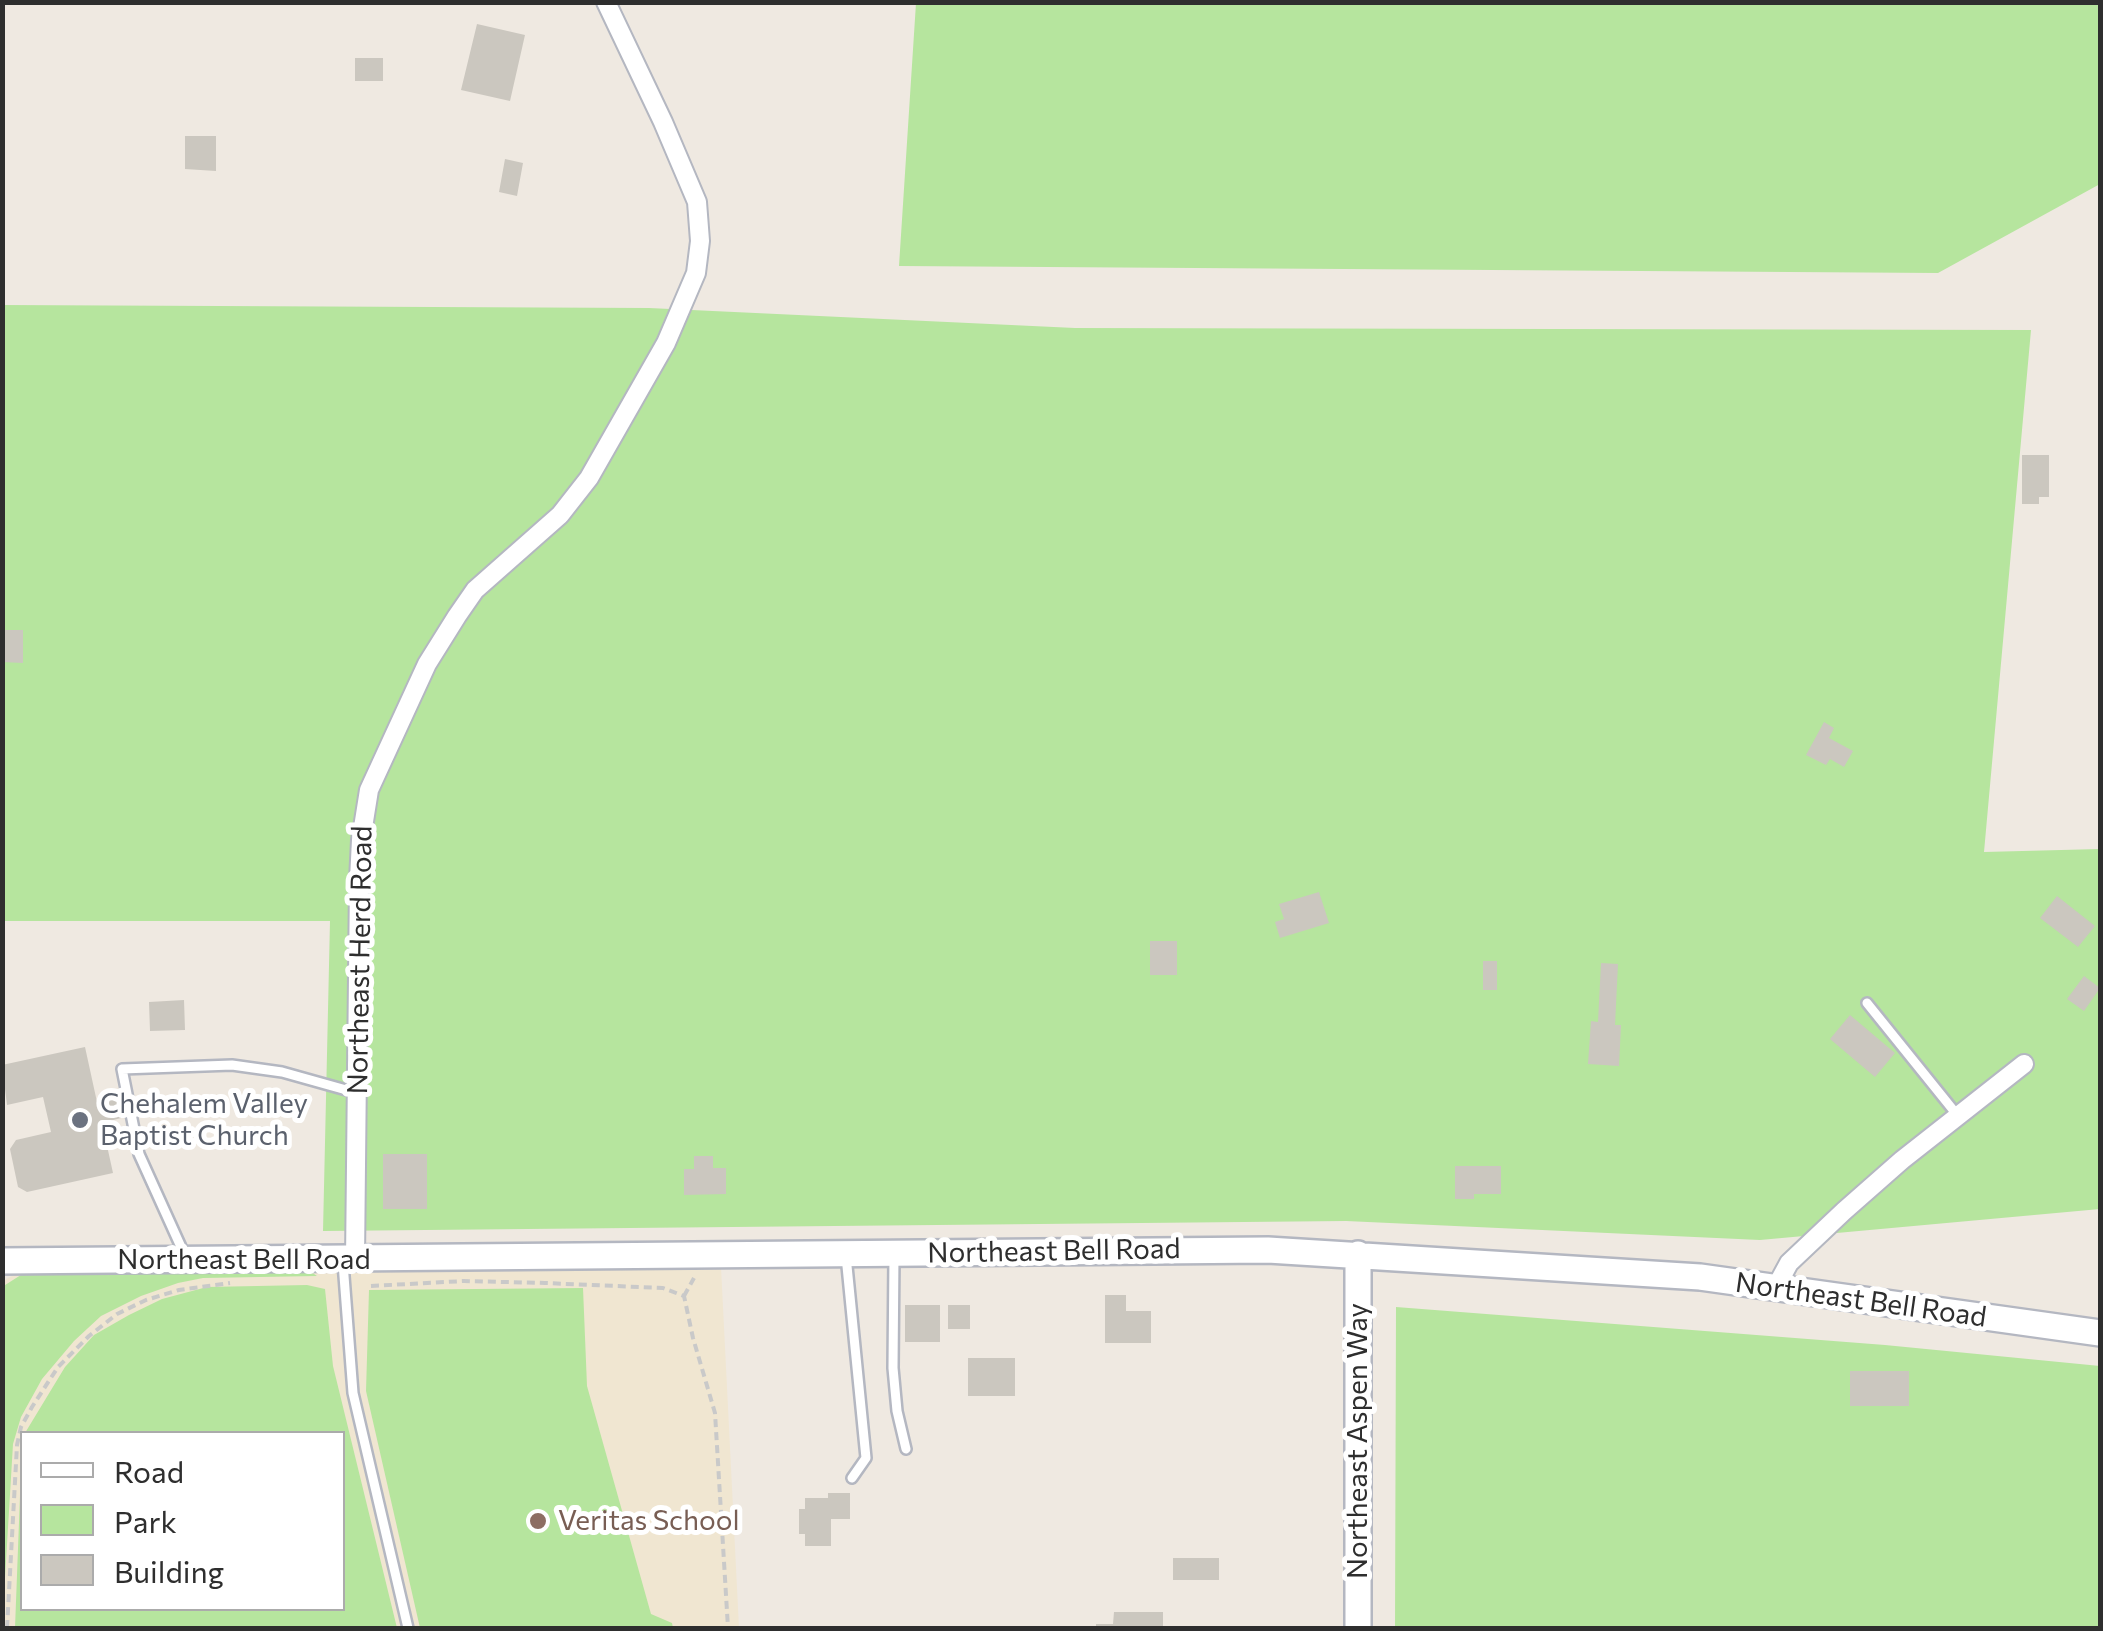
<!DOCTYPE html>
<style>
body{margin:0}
#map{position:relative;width:2103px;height:1631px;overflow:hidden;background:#efe9e1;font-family:Commissioner,sans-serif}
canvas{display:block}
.frame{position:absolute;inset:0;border:5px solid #2e2e2e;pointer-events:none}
.legend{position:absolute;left:20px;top:1431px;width:325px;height:180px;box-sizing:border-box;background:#fff;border:2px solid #ababab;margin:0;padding:12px 18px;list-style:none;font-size:30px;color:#2e2e2e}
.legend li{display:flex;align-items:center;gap:20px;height:50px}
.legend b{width:50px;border:2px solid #ababab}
</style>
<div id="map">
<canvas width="2103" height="1631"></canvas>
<div class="frame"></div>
<ul class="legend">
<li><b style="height:12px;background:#fff"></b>Road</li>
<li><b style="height:28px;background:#b6e59e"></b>Park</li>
<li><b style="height:28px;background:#cbc7bf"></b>Building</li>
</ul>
</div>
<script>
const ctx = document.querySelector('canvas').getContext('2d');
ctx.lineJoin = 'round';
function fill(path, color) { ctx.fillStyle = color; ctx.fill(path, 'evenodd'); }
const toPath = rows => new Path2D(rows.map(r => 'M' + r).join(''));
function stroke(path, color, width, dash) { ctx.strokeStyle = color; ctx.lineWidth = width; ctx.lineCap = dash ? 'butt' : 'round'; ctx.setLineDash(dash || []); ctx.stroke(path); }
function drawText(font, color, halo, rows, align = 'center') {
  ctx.font = font + ' Commissioner,sans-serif'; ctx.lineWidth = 10; ctx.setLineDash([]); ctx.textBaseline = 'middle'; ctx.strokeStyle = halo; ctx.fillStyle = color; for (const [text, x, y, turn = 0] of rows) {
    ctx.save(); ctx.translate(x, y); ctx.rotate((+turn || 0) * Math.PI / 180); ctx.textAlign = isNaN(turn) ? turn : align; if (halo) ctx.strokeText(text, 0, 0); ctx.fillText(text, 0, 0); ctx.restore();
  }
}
const education = toPath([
 [721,1267,739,1628,3,1628,2,1282,8,1278,23,1271],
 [22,1434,342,1434,342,1608,22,1608]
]);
const green = toPath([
 [916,3,2100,3,2100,184,1938,273,899,266],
 [3,305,649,308,1075,328,2031,330,1984,852,2100,849,2100,1209,1760,1240,1346,1221,323,1231,330,921,3,921],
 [308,1270,317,1276,203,1278,178,1283,141,1296,101,1316,74,1341,42,1379,21,1417,13,1444,2,1628,2,1287,24,1273],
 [307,1285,325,1289,333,1366,397,1628,15,1628,22,1442,22,1608,342,1608,342,1434,25,1433,65,1367,94,1335,129,1315,162,1299,207,1287],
 [583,1288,587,1386,651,1614,672,1623,673,1628,420,1628,366,1391,369,1290],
 [1396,1307,1885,1345,2100,1366,2100,1628,1395,1628]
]);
const building = toPath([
 [477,24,525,35,510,101,461,90],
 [355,58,383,58,383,81,355,81],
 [185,136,216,136,216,171,185,169],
 [505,159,523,163,517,196,499,192],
 [2022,455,2049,455,2049,497,2039,497,2039,504,2022,504],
 [2,630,23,630,23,663,2,662],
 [1824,722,1834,728,1829,738,1853,751,1844,767,1830,759,1826,765,1806,755],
 [1319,892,1329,923,1280,938,1275,922,1284,919,1279,904],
 [2057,896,2095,926,2078,947,2040,918],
 [1150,941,1177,941,1177,975,1150,975],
 [1483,961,1497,961,1497,990,1483,990],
 [1601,963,1618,964,1615,1025,1621,1025,1619,1066,1588,1064,1591,1021,1598,1022],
 [2084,976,2100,988,2084,1011,2067,999],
 [184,1000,185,1030,150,1031,149,1002],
 [1850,1015,1895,1053,1875,1077,1830,1039],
 [85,1047,97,1102,116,1098,121,1118,102,1123,113,1173,27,1192,18,1187,10,1149,16,1140,51,1132,43,1097,7,1105,2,1065],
 [383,1154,427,1154,427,1209,383,1209],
 [694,1156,713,1156,713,1168,726,1168,726,1194,684,1195,684,1169,694,1169],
 [1455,1166,1501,1166,1501,1194,1474,1194,1474,1199,1455,1199],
 [1105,1295,1126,1295,1126,1311,1151,1311,1151,1343,1105,1343],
 [905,1305,940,1305,940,1342,905,1342],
 [948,1305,970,1305,970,1329,948,1329],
 [968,1358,1015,1358,1015,1396,968,1396],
 [1850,1371,1909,1371,1909,1406,1850,1406],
 [828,1493,850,1493,850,1519,831,1519,831,1546,805,1546,805,1534,799,1534,799,1509,805,1509,805,1498,828,1498],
 [1173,1558,1219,1558,1219,1580,1173,1580],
 [1114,1612,1163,1612,1163,1628,1096,1628,1096,1624,1113,1624]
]);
const path = toPath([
 [371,1286,464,1281,545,1283,663,1288,684,1296,693,1338,715,1413,728,1628],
 [684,1296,694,1278],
 [7,1628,17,1445,21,1427,32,1407,58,1367,89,1336,117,1314,146,1300,179,1290,230,1283]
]);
const lane = toPath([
 [1867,1003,1958,1116],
 [894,1255,893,1368,897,1411,906,1449],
 [846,1256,866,1458,852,1478],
 [186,1258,139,1154,122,1069,232,1065,282,1072,357,1093],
 [343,1263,353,1393,408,1628]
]);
const street = toPath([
 [355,1260,359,880,361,840,369,790,427,664,457,616,475,590,560,515,589,478,666,343,696,273,700,241,697,202,663,122,606,2],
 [1776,1287,1789,1263,1844,1211,1902,1160,2024,1064]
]);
const secondary = toPath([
 [1358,1254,1358,1628],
 [2,1261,1268,1250,1700,1277,2100,1333]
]);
const markers = [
 [80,1120,10,"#6b7280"],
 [538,1521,10,"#8d6e63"]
];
const streetNames = [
 ["Northeast Herd Road",360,960,-89],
 ["Northeast Bell Road",1054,1251,-1],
 ["Northeast Bell Road",244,1260],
 ["Northeast Bell Road",1861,1300,8],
 ["Northeast Aspen Way",1358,1441,-90]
];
const worshipNames = [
 ["Chehalem Valley",100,1104],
 ["Baptist Church",100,1136]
];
const educationNames = [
 ["Veritas School",558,1521]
];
fill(education, '#f0e6d1');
fill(green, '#b6e59e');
fill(building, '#cbc7bf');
stroke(lane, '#b4b7c1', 14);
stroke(street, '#b4b7c1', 22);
stroke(secondary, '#b4b7c1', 30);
stroke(path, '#c9c9c9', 4, [8, 5]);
stroke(lane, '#fff', 9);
stroke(street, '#fff', 18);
stroke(secondary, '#fff', 25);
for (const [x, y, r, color] of markers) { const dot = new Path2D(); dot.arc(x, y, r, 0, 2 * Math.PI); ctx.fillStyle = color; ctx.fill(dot); stroke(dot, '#fff', 4); }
drawText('28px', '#2e2e2e', '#fff', streetNames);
drawText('28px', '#5b616d', '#fff', worshipNames, 'left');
drawText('28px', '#785e54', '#fff', educationNames, 'left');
</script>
